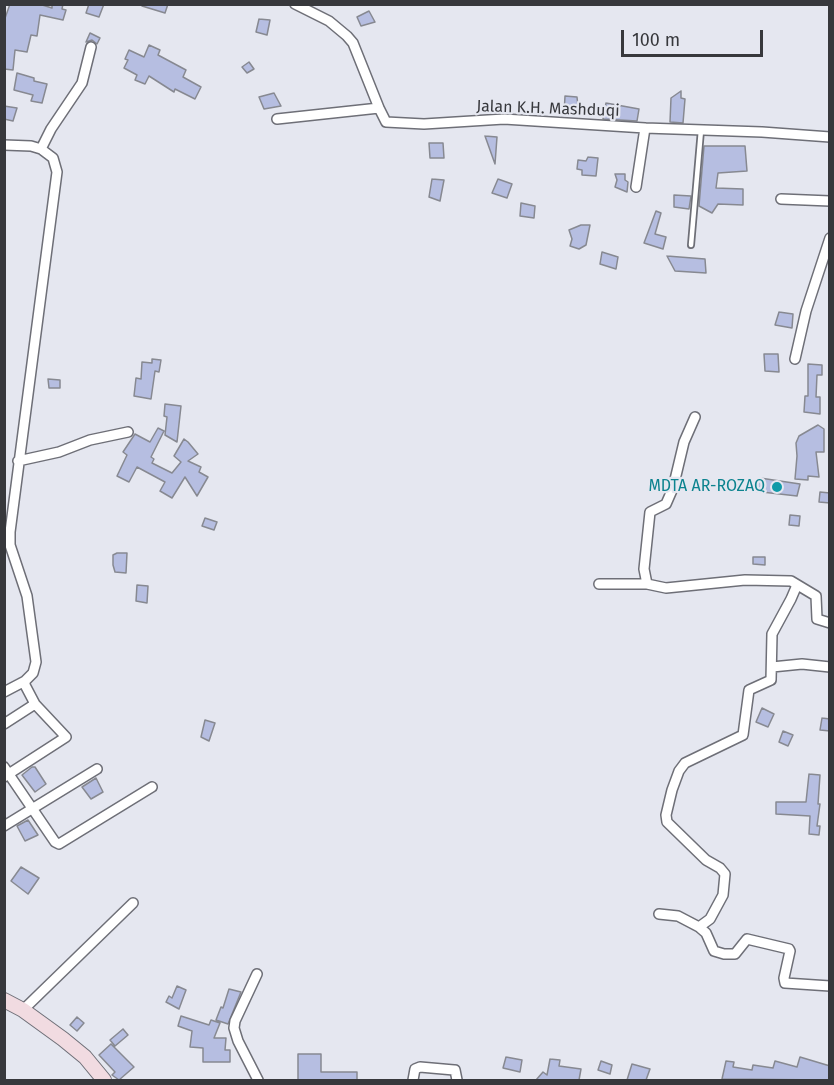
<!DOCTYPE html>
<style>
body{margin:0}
#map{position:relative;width:834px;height:1085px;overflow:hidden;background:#e5e7f0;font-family:"Fira Sans",sans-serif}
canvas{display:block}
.frame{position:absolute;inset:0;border:6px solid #37383c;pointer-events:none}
.scale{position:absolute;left:621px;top:30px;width:142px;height:27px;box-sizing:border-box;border:3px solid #37383c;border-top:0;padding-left:8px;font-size:18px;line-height:21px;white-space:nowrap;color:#37383c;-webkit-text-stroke:4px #e5e7f0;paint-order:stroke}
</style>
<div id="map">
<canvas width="834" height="1085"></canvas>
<div class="frame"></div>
<div class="scale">100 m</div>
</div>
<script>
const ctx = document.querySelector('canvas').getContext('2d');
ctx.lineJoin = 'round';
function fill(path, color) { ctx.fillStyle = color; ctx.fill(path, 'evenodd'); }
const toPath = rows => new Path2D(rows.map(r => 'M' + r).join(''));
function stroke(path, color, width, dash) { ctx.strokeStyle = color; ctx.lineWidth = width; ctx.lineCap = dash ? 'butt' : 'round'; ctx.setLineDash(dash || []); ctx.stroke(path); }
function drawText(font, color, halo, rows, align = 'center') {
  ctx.font = font + ' "Fira Sans",sans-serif'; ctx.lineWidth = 4.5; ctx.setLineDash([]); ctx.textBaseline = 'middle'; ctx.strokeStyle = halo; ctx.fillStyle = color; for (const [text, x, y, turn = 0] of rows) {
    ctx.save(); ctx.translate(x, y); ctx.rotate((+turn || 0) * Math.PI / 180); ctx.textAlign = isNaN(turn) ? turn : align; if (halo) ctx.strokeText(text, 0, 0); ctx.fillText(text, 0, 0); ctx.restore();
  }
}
const building = toPath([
 [10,4,39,4,52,8,52,4,63,4,62,9,66,10,63,20,40,15,37,36,31,35,27,52,15,50,13,70,4,69,4,21,10,4],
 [89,4,104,4,99,17,86,13,89,4],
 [142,4,168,4,165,13,142,6,142,4],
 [369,11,375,22,361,26,357,17,369,11],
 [259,19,270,20,267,35,256,32,259,19],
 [90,33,100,38,97,44,92,40,86,42,90,33],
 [149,45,160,50,158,55,186,70,183,77,201,87,195,99,175,89,174,92,149,76,145,84,135,80,137,75,124,68,128,60,125,59,129,50,144,57,149,45],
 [249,62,254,69,247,73,242,67,249,62],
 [17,73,34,78,34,81,47,84,42,103,31,101,33,95,14,90,17,73],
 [681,91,681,98,685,99,683,123,670,122,671,98,681,91],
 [274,93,281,106,264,109,259,97,274,93],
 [565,96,577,97,579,115,564,114,565,96],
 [606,103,639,109,637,121,603,119,606,103],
 [4,106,17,108,13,121,4,119,4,106],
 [485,136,497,137,495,164,485,136],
 [429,143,443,143,444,158,430,158,429,143],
 [704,146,745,146,747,171,718,173,716,188,743,189,743,205,718,204,712,213,699,206,704,146],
 [588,157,598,158,596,176,582,175,582,170,577,169,578,160,586,161,588,157],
 [615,174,625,174,625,180,628,182,627,192,615,187,617,180,615,174],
 [432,179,444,180,440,201,429,197,432,179],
 [498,179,512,184,507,198,492,193,498,179],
 [674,195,691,196,689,209,674,207,674,195],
 [521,203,535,206,534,218,520,216,521,203],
 [656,211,661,213,655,234,666,237,663,249,644,243,656,211],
 [581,225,590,225,586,245,579,249,570,246,572,239,569,230,581,225],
 [602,252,618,257,616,269,600,264,602,252],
 [667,256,705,259,706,273,675,271,667,256],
 [779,312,793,314,792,328,775,325,779,312],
 [764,354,778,354,779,372,765,371,764,354],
 [152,359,161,360,159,372,155,371,151,399,134,396,136,378,141,379,142,362,152,363,152,359],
 [808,364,822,365,822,375,817,375,816,397,820,397,820,414,804,412,805,396,808,396,808,364],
 [48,379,60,380,60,388,49,388,48,379],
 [165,404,181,406,177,442,165,435,167,417,164,416,165,404],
 [818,425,824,429,824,452,816,452,819,477,808,476,808,480,795,479,797,456,796,443,799,436,818,425],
 [158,428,164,431,151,457,154,459,152,463,172,473,181,462,174,456,184,439,188,442,198,454,188,461,201,467,199,472,208,477,197,496,185,477,172,498,160,491,165,482,137,467,129,482,117,476,127,455,123,452,135,434,150,442,158,428],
 [760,478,800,484,797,496,753,491,760,478],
 [820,492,830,493,830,503,819,502,820,492],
 [790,515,800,516,799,526,789,525,790,515],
 [205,518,217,522,214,530,202,526,205,518],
 [117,553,127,553,126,573,115,572,113,565,113,555,117,553],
 [753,557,765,557,765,565,753,564,753,557],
 [137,585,148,586,147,603,136,601,137,585],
 [762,708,774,714,768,727,756,722,762,708],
 [822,718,830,719,830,731,820,730,822,718],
 [205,720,215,723,209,741,201,737,205,720],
 [783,731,793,735,788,746,779,742,783,731],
 [32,767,35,767,46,784,35,792,22,775,32,767],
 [809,774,820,775,818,804,820,804,817,826,820,826,819,835,809,834,810,816,776,814,776,802,806,802,809,774],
 [96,778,103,792,91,799,82,787,96,778],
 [28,820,38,835,25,841,17,826,28,820],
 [21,867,39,878,28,894,11,881,21,867],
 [177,986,186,990,179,1009,166,1002,169,996,172,998,177,986],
 [229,989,241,992,228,1024,216,1020,221,1007,223,1008,229,989],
 [181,1016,209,1025,211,1020,220,1023,214,1038,226,1038,225,1050,230,1050,230,1062,203,1062,203,1048,190,1047,192,1031,178,1026,181,1016],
 [77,1017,84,1023,77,1031,70,1025,77,1017],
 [123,1029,128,1035,115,1046,110,1040,123,1029],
 [111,1044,134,1067,119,1080,112,1075,115,1072,99,1055,111,1044],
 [298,1054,321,1054,321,1072,357,1072,357,1080,298,1080,298,1054],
 [506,1057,522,1060,520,1072,503,1068,506,1057],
 [800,1057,830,1066,830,1080,722,1079,726,1061,734,1062,733,1067,752,1070,753,1065,773,1068,775,1061,797,1067,800,1057],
 [550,1059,560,1060,559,1066,581,1069,579,1080,536,1080,543,1072,547,1075,550,1059],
 [601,1061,612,1065,610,1074,598,1070,601,1061],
 [632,1064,650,1069,646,1080,627,1080,632,1064]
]);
const lane = toPath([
 [691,245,701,130]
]);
const street = toPath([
 [295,4,329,21,347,36,353,43,379,108,386,122,424,124,504,119,645,128,762,132,830,137],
 [277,119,379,108],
 [4,145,31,146,41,149,53,158,57,172,10,532,10,545,27,596,36,662,33,673,25,681,25,685,35,704,4,724],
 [41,149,51,129,82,83,91,47],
 [636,187,645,128],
 [781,199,830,201],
 [795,359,806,311,830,238],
 [695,417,684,442,673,488,666,504,650,512,644,569,647,584,666,588,745,580,791,581,816,596,817,619,830,623],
 [18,461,59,452,90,440,128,432],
 [599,584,647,584],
 [772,667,802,664,830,667],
 [4,692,25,681],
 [4,767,55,842,59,844,152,787],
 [4,777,66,737,35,704],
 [4,826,97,769],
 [659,914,678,916,699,927,706,933,714,951,724,954,735,954,747,939,789,949,790,951,784,978,785,983,830,986],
 [699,927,710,919,723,895,725,874,720,868,706,860,667,822,666,815,672,790,679,771,685,763,743,735,749,690,771,680,772,634,791,599,797,585],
 [257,974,235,1021,234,1028,238,1041,258,1080],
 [23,1010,133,903],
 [413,1080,415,1069,420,1067,454,1070,455,1070,457,1080]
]);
const secondary = toPath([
 [4,1000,23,1010,63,1039,85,1057,104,1080]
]);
const markers = [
 [777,487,6,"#0f9aa8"]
];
const streetNames = [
 ["Jalan K.H. Mashduqi",548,109,2]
];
const cultureNames = [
 ["MDTA AR-ROZAQ",765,487]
];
fill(building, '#b6bee1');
stroke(building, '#878991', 1.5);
stroke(lane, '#6e6f77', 8);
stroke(street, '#6e6f77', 12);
stroke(secondary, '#6e6f77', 16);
stroke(lane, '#fff', 4.5);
stroke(street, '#fff', 9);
stroke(secondary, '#f1dbe1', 14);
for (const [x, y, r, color] of markers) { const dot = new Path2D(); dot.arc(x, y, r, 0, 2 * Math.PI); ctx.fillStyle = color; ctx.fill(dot); stroke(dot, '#e5e7f0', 2); }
drawText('16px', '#37383c', '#e5e7f0', streetNames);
drawText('16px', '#0d838f', '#e5e7f0', cultureNames, 'right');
</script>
